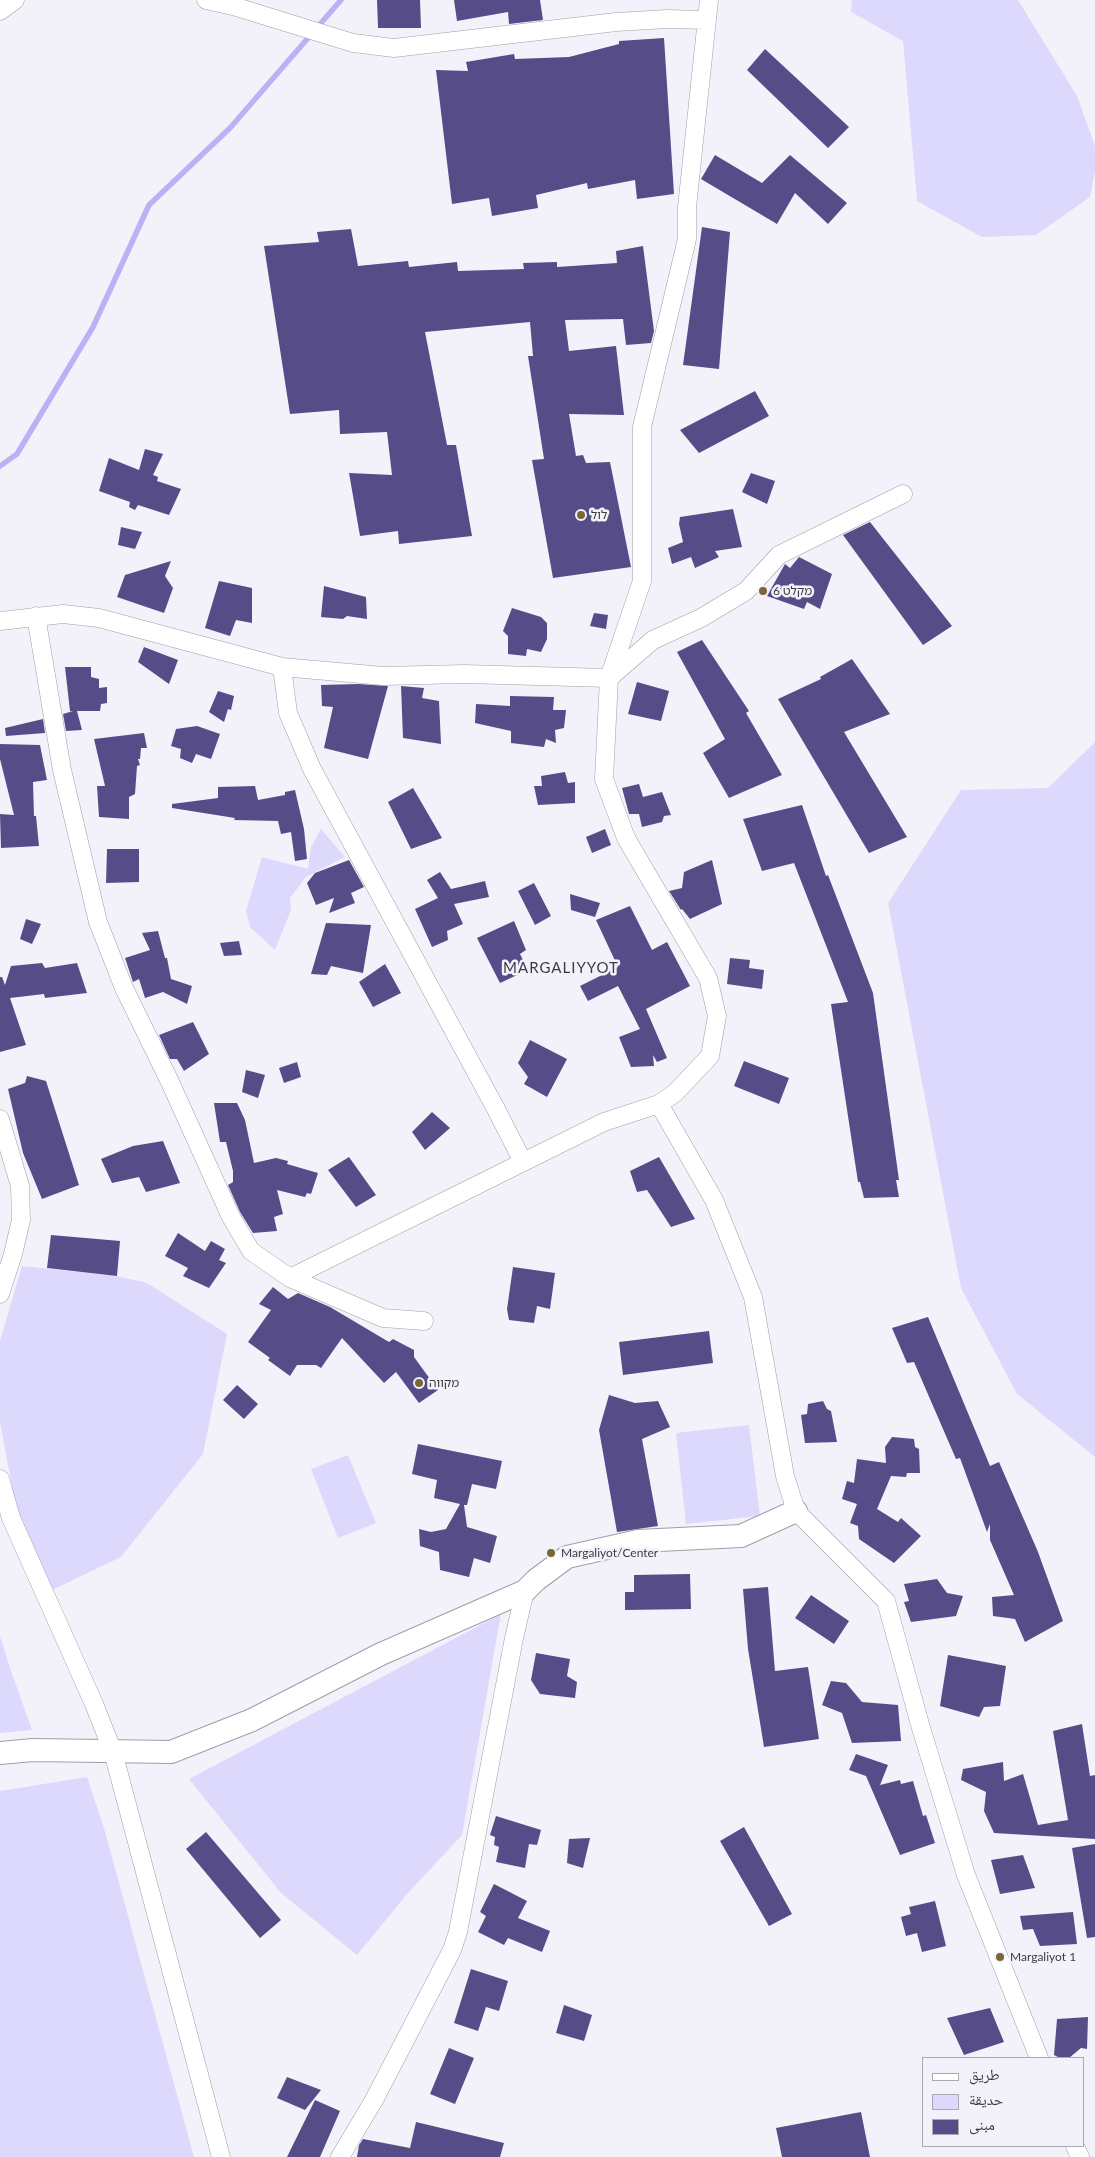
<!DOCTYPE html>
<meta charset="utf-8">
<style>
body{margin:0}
#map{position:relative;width:1095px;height:2157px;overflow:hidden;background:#f3f2fb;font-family:Lato,"Noto Naskh Arabic",sans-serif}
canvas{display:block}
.legend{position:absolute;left:922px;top:2057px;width:162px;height:90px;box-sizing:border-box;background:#f3f2fb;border:1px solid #aaa9b0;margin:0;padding:6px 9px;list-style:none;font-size:15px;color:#3c3c3f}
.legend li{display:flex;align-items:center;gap:10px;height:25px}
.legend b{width:25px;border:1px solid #aaa9b0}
</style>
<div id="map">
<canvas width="1095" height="2157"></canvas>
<ul class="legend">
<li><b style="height:6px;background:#fff"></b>طريق</li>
<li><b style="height:14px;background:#ddd9fc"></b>حديقة</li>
<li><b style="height:14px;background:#564d88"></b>مبنى</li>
</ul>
</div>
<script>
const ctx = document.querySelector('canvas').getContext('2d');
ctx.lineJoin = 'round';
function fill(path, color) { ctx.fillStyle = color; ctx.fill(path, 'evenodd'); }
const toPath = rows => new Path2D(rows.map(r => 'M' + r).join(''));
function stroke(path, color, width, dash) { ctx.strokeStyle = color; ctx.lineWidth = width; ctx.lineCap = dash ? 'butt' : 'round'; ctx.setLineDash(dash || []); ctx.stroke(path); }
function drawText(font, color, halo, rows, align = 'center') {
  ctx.font = font + ' Lato,"Noto Sans Hebrew",sans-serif'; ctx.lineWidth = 5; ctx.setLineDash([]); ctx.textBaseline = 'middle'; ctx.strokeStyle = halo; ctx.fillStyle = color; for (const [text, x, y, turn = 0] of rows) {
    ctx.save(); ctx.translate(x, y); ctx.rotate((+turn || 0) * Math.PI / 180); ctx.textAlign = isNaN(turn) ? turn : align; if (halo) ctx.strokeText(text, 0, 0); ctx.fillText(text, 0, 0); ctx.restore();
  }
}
const green = toPath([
 [852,0,1018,0,1077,96,1095,146,1095,171,1090,197,1036,235,982,237,917,201,903,41,851,12],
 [1095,742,1095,1457,1017,1394,961,1288,888,903,961,790,1048,788],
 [321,829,345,857,306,877,290,898,291,910,275,950,250,927,246,911,262,857,308,869,311,847],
 [22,1266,117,1276,147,1283,227,1334,203,1454,121,1557,52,1590,18,1519,0,1422,0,1341],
 [749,1425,760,1516,686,1524,676,1433],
 [348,1455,376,1523,338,1538,311,1469],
 [501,1614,462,1835,407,1894,357,1955,281,1893,189,1779],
 [0,1636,10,1668,32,1730,0,1733],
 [87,1777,104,1828,194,2157,0,2157,0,1791]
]);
const stream = toPath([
 [0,466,17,454,93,327,149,205,230,128,341,0]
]);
const building = toPath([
 [377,0,420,0,421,28,378,28],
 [454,0,540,0,543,20,509,24,508,12,457,21],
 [664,38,674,194,637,199,635,180,588,189,587,183,536,195,538,208,492,216,489,198,452,204,436,70,468,71,466,62,514,54,515,59,569,57,619,44,619,41],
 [765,49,849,127,828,148,747,70],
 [715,155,762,183,790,155,847,203,828,224,795,193,777,224,701,179],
 [702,227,730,232,719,369,683,365],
 [351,229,358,266,408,261,409,267,457,262,458,271,524,269,523,263,557,262,557,267,617,263,616,251,643,246,654,331,651,343,626,345,623,319,565,320,569,351,616,346,624,415,569,414,576,456,583,455,586,463,610,462,631,567,553,578,532,460,544,459,528,356,533,356,530,322,425,332,447,445,456,445,472,536,399,544,398,531,360,536,349,473,392,475,387,432,340,434,339,410,290,414,264,246,319,242,317,232],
 [755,391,769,416,699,453,680,430],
 [145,449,163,454,153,475,158,477,157,481,181,489,169,515,138,505,135,510,129,507,130,502,99,491,109,458,139,470],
 [751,473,775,481,767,504,742,492],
 [733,509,742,547,715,551,719,557,695,568,691,557,672,564,668,548,683,542,679,524,680,517],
 [870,522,952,626,923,645,843,535],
 [121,527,142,532,135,549,118,545],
 [799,557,832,574,820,609,807,602,804,609,767,596,785,564,790,568],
 [171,561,165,576,173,588,164,613,117,597,125,575],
 [219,581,252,588,252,623,236,620,230,636,205,628],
 [324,586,366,597,367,619,347,616,343,619,321,617],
 [512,608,541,617,547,623,547,639,541,652,527,649,526,656,508,654,508,636,503,631],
 [594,613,608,615,606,629,590,626],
 [702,640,749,711,746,713,782,775,729,798,703,753,725,739,677,652],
 [144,647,178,660,169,684,138,662],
 [852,659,890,714,844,732,907,837,869,853,778,699,821,679,820,677],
 [65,667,91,667,91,677,99,679,99,688,107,687,107,703,101,704,100,711,77,711,82,730,66,731,63,714,73,711,70,711],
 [637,682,669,691,661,721,628,714],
 [358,684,388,686,368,759,324,748,333,707,322,706,321,685],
 [401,686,424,688,422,698,439,701,441,744,403,738],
 [218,691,234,696,231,710,228,709,224,722,209,712],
 [510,696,554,697,553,710,566,710,564,728,555,730,556,743,546,739,544,747,511,743,511,731,475,723,476,704,510,706],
 [43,719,45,733,6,736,5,728],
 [197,726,220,734,211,759,196,754,192,763,180,758,181,749,171,746,176,729],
 [144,733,147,748,141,748,140,759,138,759,140,765,137,766,135,794,129,797,129,819,99,817,97,786,105,786,94,739],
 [0,744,40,745,47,780,33,782,34,816,36,816,39,846,1,848,0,814,14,815,0,759],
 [565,772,568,783,575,782,575,803,538,805,534,786,542,786,541,776],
 [639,784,643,797,662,792,671,815,664,816,662,822,642,827,639,814,629,814,622,788],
 [255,786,258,800,285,795,285,792,295,790,304,829,307,859,295,861,291,832,281,834,278,821,234,820,235,818,172,808,172,804,218,798,218,787],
 [413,788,442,838,411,849,388,802],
 [802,805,826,876,828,875,873,993,899,1180,896,1180,899,1197,864,1198,860,1182,858,1182,831,1004,848,1002,794,863,762,871,743,819],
 [605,829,611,845,592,853,586,837],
 [107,849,139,849,139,882,106,883],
 [349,860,364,887,351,893,355,903,329,913,334,898,316,905,307,883,315,873],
 [712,860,722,904,690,919,682,909,681,910,669,891,682,888,684,872],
 [440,872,451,889,485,881,489,897,454,904,463,924,447,931,448,940,432,947,415,909,438,898,427,880],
 [534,883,551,916,535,925,518,891],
 [570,894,600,903,595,917,571,910],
 [630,906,652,950,667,942,690,986,646,1009,667,1058,657,1062,653,1055,654,1066,631,1067,619,1037,640,1029,618,986,588,1001,580,986,618,967,596,920],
 [26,919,41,924,32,944,20,939],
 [514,921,526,950,520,954,528,970,500,983,477,938],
 [326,923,371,925,363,973,331,966,327,975,311,974],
 [158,931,165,958,167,958,171,979,192,986,187,1004,163,992,145,998,139,979,133,982,125,958,150,950,142,933],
 [239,941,242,955,224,956,220,943],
 [730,958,750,960,749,968,764,970,762,989,727,984],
 [42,963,45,968,77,963,87,993,45,998,44,994,10,998,26,1045,0,1052,0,977,2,977,5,985,11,966],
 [385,964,401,993,373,1007,359,982],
 [193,1022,209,1054,184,1071,177,1059,170,1059,159,1035],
 [530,1040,567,1059,547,1097,524,1084,528,1077,518,1063],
 [744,1061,789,1078,779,1104,734,1086],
 [297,1062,301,1077,284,1083,279,1068],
 [246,1070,265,1075,258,1098,242,1092],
 [27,1076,46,1081,79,1185,42,1199,23,1153,8,1089,25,1083],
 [214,1103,237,1103,245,1120,254,1163,276,1158,288,1161,287,1164,318,1173,311,1194,307,1193,305,1197,277,1190,283,1214,274,1217,277,1231,253,1233,240,1212,228,1185,233,1182,233,1171,226,1142,220,1142],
 [432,1112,450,1128,425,1150,412,1132],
 [163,1141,180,1183,146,1192,139,1177,112,1183,101,1159,133,1146],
 [349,1157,376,1195,356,1207,328,1170],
 [659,1157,695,1219,671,1227,647,1190,637,1192,630,1171],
 [178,1233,205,1251,211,1241,225,1249,219,1260,226,1263,209,1288,183,1276,188,1268,165,1256],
 [51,1235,120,1241,117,1276,47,1268],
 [513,1267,555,1273,550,1309,537,1306,534,1323,509,1320,507,1309],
 [273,1287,288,1299,298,1293,330,1307,389,1342,393,1339,414,1350,414,1357,438,1390,419,1403,396,1372,384,1383,342,1338,321,1368,316,1365,297,1365,290,1376,268,1360,270,1358,248,1342,271,1310,259,1304],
 [928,1317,990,1466,999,1462,1038,1552,1063,1621,1025,1642,1015,1619,993,1616,992,1597,1014,1595,990,1540,990,1524,987,1532,960,1458,956,1459,914,1362,907,1363,892,1328],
 [709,1331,713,1363,623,1375,619,1342],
 [237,1385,258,1404,244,1419,223,1400],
 [609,1395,635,1403,658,1401,670,1427,642,1439,658,1526,617,1532,599,1430],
 [823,1401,827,1409,831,1411,837,1442,805,1443,801,1415,807,1414,808,1404],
 [892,1437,914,1439,915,1447,919,1449,920,1473,907,1473,906,1477,891,1476,877,1509,898,1522,901,1518,921,1536,894,1563,859,1539,858,1526,850,1523,857,1504,842,1499,847,1481,854,1483,857,1459,886,1463,885,1447],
 [418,1444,502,1461,496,1489,472,1484,467,1505,464,1505,467,1527,497,1536,490,1563,474,1558,469,1577,440,1570,439,1552,420,1546,419,1529,431,1532,446,1529,460,1504,434,1498,437,1480,412,1474],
 [690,1574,691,1609,625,1610,625,1592,634,1592,634,1575],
 [937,1579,947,1593,963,1596,956,1616,911,1622,904,1602,909,1601,904,1584],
 [768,1587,775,1671,808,1667,819,1739,764,1747,748,1649,743,1589],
 [811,1595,849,1621,834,1644,795,1618],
 [536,1653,570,1659,567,1676,577,1682,575,1698,540,1694,531,1680],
 [948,1655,1006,1666,1000,1706,984,1707,979,1717,940,1706],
 [831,1681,846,1683,862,1702,898,1705,901,1741,852,1743,842,1713,822,1705],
 [1082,1724,1090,1776,1095,1775,1095,1839,994,1833,984,1811,986,1792,961,1780,963,1769,1003,1762,1004,1781,1023,1774,1038,1825,1068,1820,1053,1731],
 [856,1754,888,1765,880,1785,900,1780,901,1784,913,1781,923,1816,926,1815,935,1843,900,1855,866,1776,849,1770],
 [496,1816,541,1830,537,1845,529,1844,525,1868,496,1862,499,1847,494,1845,495,1837,490,1835],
 [744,1827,792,1914,769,1926,720,1841],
 [206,1832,281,1920,260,1938,186,1849],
 [590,1838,583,1868,567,1863,569,1839],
 [1095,1844,1095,1937,1087,1938,1072,1848],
 [1023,1855,1035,1888,1000,1894,991,1860],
 [494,1884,527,1901,518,1918,550,1931,542,1952,508,1938,504,1945,478,1932,486,1916,480,1912],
 [935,1901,946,1946,922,1952,917,1933,906,1936,901,1917,911,1914,909,1907],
 [1073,1912,1077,1944,1040,1946,1033,1929,1023,1930,1020,1916],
 [471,1969,508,1981,499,2011,486,2007,478,2031,454,2023],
 [564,2005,592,2015,584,2041,556,2033],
 [990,2008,1004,2042,964,2055,947,2018],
 [1088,2017,1087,2049,1081,2048,1069,2058,1060,2058,1054,2055,1057,2019],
 [449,2048,474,2058,455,2104,430,2094],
 [287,2077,321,2090,305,2110,277,2098],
 [315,2100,340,2111,320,2157,287,2157],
 [861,2112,870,2157,782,2157,776,2128],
 [416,2122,504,2143,500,2157,357,2157,359,2145,363,2139,410,2148]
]);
const minor = toPath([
 [206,0,233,6,353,43,394,48,616,22,667,19,707,20],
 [0,11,15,0],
 [36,616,62,770,98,922,124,988,170,1082,231,1217,251,1251,290,1278,383,1318,424,1321],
 [0,621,63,614,99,618,282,667,383,676,464,674,609,678,653,640,701,618,746,591,779,555,903,494],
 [282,667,288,713,312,769,496,1109,523,1162],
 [659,1104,714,1200,753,1297,785,1476,796,1511,886,1601,921,1728,966,1875,1039,2058],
 [0,1119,20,1186,21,1220,13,1254,0,1294],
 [290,1278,604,1122,659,1104,675,1093,710,1056,717,1016,708,978,626,838,604,779,609,678,642,581,642,427,687,239,687,207,709,0],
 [0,1479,11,1518,94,1704,113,1752,221,2157],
 [1075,2146,1080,2157],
 [340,2157,374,2100,452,1950,458,1932,514,1638,525,1591]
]);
const tertiary = toPath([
 [0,1753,33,1750,171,1752,252,1720,381,1654,525,1591,536,1580,567,1557,638,1541,741,1536,796,1511]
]);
const markers = [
 [581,515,5,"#7b6736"],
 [763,591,5,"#7b6736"],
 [419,1383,5,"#7b6736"],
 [551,1553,5,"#7b6736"],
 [1000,1957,5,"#7b6736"]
];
const poiNames = [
 ["לול",591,515],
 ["מקלט 6",773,591],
 ["מקווה",429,1383],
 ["Margaliyot/Center",561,1553],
 ["Margaliyot 1",1010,1957]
];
const quarterNames = [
 ["MARGALIYYOT",561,968]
];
fill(green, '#ddd9fc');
stroke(stream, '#bab2f5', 5.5);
fill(building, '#564d88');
stroke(minor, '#9f9ea7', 19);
stroke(tertiary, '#9f9ea7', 24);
stroke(minor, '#fff', 18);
stroke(tertiary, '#fff', 22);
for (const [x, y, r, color] of markers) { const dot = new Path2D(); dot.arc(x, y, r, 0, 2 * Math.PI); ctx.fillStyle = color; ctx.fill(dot); stroke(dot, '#f3f2fb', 2); }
drawText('12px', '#3c3c3f', '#f3f2fb', poiNames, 'left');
ctx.letterSpacing = '1px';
drawText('15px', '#3c3b42', '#f3f2fb', quarterNames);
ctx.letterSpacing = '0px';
</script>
